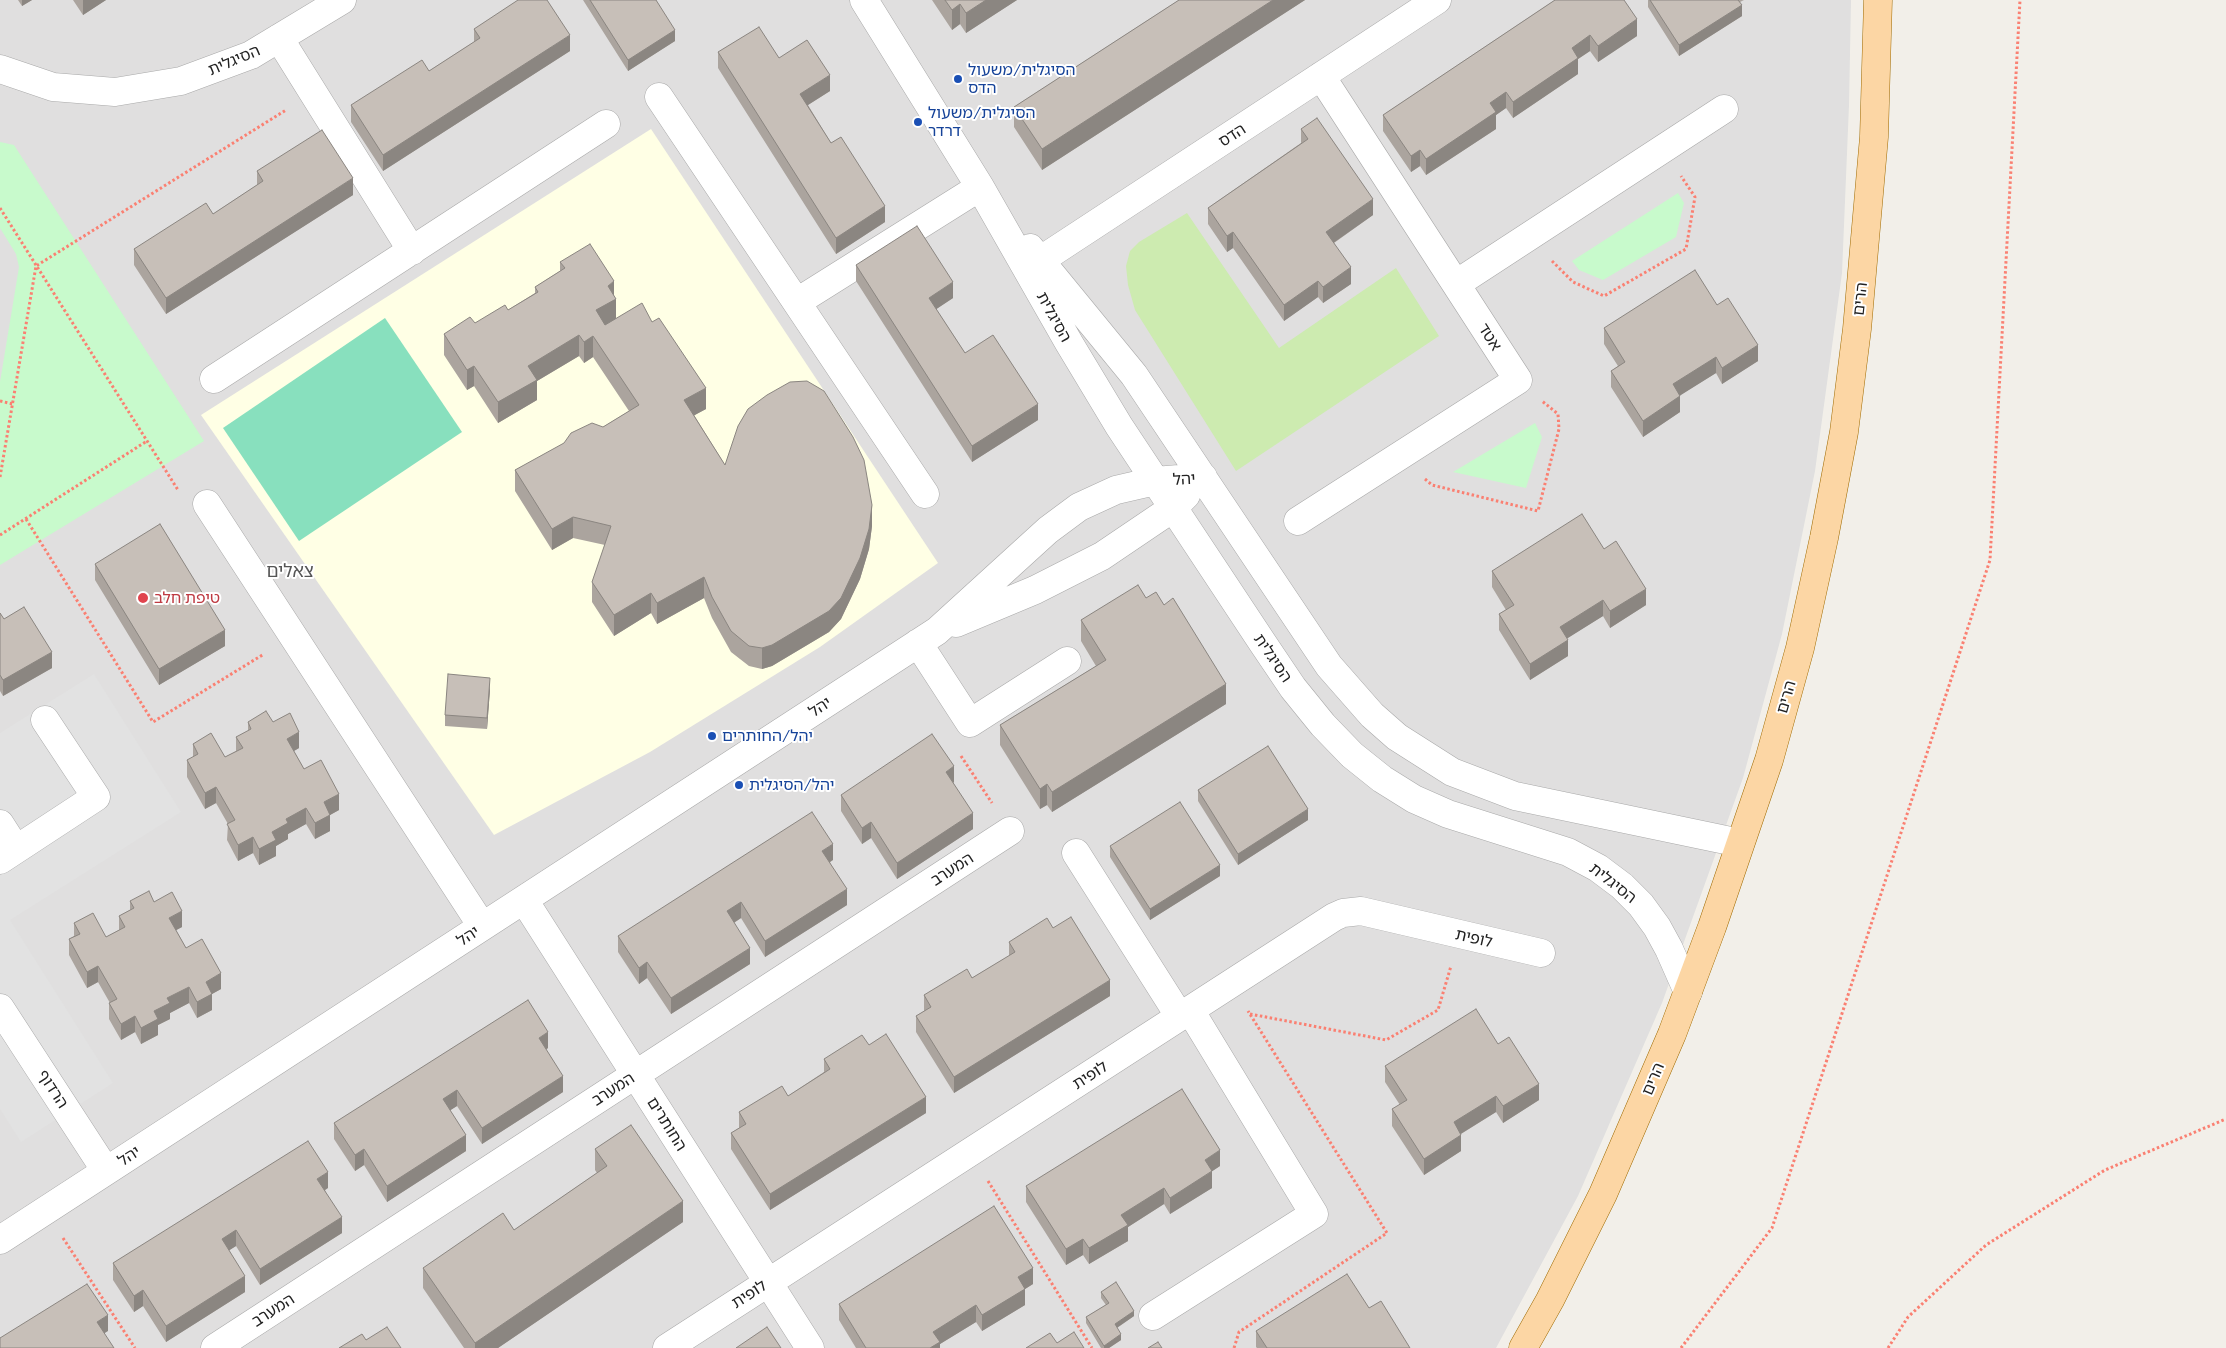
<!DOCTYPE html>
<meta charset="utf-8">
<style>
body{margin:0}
canvas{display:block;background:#f2efe9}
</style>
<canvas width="2226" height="1348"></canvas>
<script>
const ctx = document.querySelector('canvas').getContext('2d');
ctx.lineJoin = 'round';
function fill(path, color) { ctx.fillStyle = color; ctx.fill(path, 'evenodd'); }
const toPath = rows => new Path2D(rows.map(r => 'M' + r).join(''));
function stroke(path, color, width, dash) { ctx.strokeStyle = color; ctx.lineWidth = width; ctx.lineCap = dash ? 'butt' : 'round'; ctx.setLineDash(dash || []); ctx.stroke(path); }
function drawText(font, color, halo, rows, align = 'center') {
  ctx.font = font + ' "Exo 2","Noto Sans Hebrew",sans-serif'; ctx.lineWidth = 4; ctx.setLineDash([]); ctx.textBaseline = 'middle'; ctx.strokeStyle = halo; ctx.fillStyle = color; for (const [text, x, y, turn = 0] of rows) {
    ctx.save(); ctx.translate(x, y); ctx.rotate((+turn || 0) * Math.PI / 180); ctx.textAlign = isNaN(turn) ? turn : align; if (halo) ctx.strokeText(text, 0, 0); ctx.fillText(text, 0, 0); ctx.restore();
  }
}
const residential = toPath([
 [0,0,1851,0,1849,105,1842,273,1815,471,1782,634,1743,778,1662,1003,1578,1196,1496,1348,0,1348]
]);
const education = toPath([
 [651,129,938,563,820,647,650,752,494,835,201,415]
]);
const grass = toPath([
 [1187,213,1279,348,1396,268,1439,336,1236,471,1135,310,1128,285,1126,266,1130,251,1139,242]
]);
const park = toPath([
 [0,142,14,145,204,441,0,565,0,382,19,267,16,254,0,228],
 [1678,193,1684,203,1676,237,1603,280,1579,270,1572,261],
 [1535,423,1542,437,1526,488,1453,472]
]);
const pitch = toPath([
 [385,318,462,432,299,541,223,428]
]);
const parking = toPath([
 [94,674,181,812,10,920,113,1083,21,1142,0,1109,0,733]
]);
const path = toPath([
 [0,208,178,490],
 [1552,261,1573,282,1604,296,1686,249,1695,197,1681,176],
 [0,401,13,404],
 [0,477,36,266,286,110],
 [1425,479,1432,485,1538,511,1559,429,1558,414,1542,401],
 [26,519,153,722,264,654],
 [0,535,147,441],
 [961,756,992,803],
 [1250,1014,1386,1040,1438,1010,1451,966],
 [988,1181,1092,1348],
 [63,1238,135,1348],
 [1234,1348,1239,1332,1387,1233,1248,1011],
 [1681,1348,1772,1228,1990,560,2020,0],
 [1888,1348,1908,1317,1986,1245,2105,1170,2226,1119]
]);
const minor = toPath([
 [864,0,980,187,1069,343,1119,426,1262,642,1293,688,1323,725,1352,755,1382,779,1414,799,1448,814,1568,852,1598,868,1622,886,1641,905,1657,927,1669,949,1688,992],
 [279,38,412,251],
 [0,69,53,87,115,92,181,81,251,55,342,0],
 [659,97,925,494],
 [1030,248,1134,375,1329,666,1372,715,1397,737,1452,772,1515,796,1740,843],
 [1027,269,1437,0],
 [1456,284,1724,109],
 [797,302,980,187],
 [214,379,606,124],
 [207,504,482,926],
 [1298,521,1518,380,1321,76],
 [956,623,1035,590,1102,556,1173,508,1186,495],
 [918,643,970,723,1067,661],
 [0,824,16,849],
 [1076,853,1180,1017],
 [0,860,96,797,45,720],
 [524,900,810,1348],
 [0,1008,106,1171],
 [0,1240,937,631,1048,530,1079,507,1116,490,1155,481,1203,477],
 [1153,1316,1314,1214,1190,1010],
 [215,1348,1010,831],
 [667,1348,1334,917,1343,913,1361,911,1541,953]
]);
const major = toPath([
 [1523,1348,1550,1300,1603,1194,1672,1034,1712,927,1769,760,1800,648,1824,538,1844,432,1857,329,1874,137,1878,0]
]);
const wall = toPath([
 [18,0,32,0,22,6],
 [73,0,106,0,83,15],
 [583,0,656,0,675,41,628,71],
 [932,0,1017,0,966,33,960,24,952,30],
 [1179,0,1305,0,1042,170,1014,127,1014,107],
 [1555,0,1637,36,1598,62,1590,51,1578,59,1578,74,1513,118,1506,108,1496,115,1496,129,1426,175,1420,166,1411,172,1383,131,1383,115],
 [1648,0,1744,0,1740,2,1742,16,1679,56,1648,7],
 [474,29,570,51,383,171,351,122,351,105,429,71,474,42],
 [718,52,779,58,830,91,808,105,831,143,885,222,836,254,718,68],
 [1301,129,1373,215,1334,243,1351,284,1323,303,1318,297,1284,321,1233,248,1227,252,1208,224,1208,208,1301,143],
 [257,171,353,195,166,314,134,265,134,249,213,214,257,185],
 [560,262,614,296,616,318,652,322,706,409,694,415,725,465,872,526,869,549,860,579,841,619,829,632,772,666,762,669,749,666,731,652,712,618,704,598,657,624,651,613,614,636,592,602,592,582,605,545,573,538,552,550,515,491,515,470,603,427,629,411,593,357,584,363,579,356,537,381,537,400,498,423,474,386,467,390,444,355,444,334,475,323,508,310,535,293,535,287,560,271],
 [856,265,953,298,936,309,965,353,1038,420,972,462,856,281],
 [1717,305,1758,361,1722,384,1716,373,1680,395,1680,412,1643,437,1611,387,1611,371,1618,366,1604,344,1604,328],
 [1604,549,1646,605,1610,628,1603,616,1567,638,1568,656,1530,680,1499,630,1499,614,1506,610,1492,587,1492,571],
 [95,564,225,646,159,685,95,580],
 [1146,598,1226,704,1052,812,1047,805,1040,809,1000,745,1000,725,1096,666,1081,641,1081,620],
 [0,613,4,619,52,668,3,696,0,691],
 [490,689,487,729,445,726,445,715],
 [248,722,273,722,299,748,294,751,304,769,339,810,330,815,330,831,315,839,306,824,288,834,288,839,276,846,276,856,259,865,253,853,238,861,227,840,228,824,216,803,205,809,187,777,187,760,193,757,193,744,225,757,236,751,236,737,248,731],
 [954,782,953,783,973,829,897,879,871,838,862,844,841,811,841,795],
 [1198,790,1308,820,1238,865,1198,801],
 [1110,846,1220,876,1150,920,1110,857],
 [833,860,830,862,847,905,765,957,741,918,734,923,750,964,671,1014,647,978,639,984,618,952,618,936],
 [130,901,154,902,182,927,176,930,186,948,221,989,212,994,212,1010,197,1018,189,1003,170,1013,170,1019,158,1025,158,1035,141,1044,135,1032,121,1040,109,1019,109,1003,110,1003,98,982,87,988,69,955,69,939,74,936,74,923,106,937,119,930,119,916,130,910],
 [1053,928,1110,996,954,1093,916,1032,916,1016,924,1011,924,995,972,978,1009,956,1009,942],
 [1498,1044,1539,1100,1503,1123,1496,1112,1461,1134,1461,1151,1424,1175,1392,1126,1392,1109,1400,1105,1385,1082,1385,1066],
 [869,1045,926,1113,770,1210,731,1149,731,1133,739,1128,739,1112,788,1096,824,1072,824,1059],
 [548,1048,546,1050,563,1092,482,1144,457,1106,450,1110,466,1151,387,1202,364,1165,355,1171,334,1139,334,1123],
 [595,1149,683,1222,498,1348,464,1348,423,1288,423,1268,514,1230,597,1173,595,1170],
 [1220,1166,1212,1171,1212,1188,1170,1214,1164,1204,1128,1227,1128,1241,1089,1264,1083,1255,1066,1265,1026,1202,1026,1186],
 [328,1188,325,1190,342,1233,260,1285,236,1246,229,1250,245,1292,166,1342,143,1306,134,1312,113,1280,113,1263],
 [1033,1284,1025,1289,1025,1305,982,1331,976,1322,940,1344,940,1348,856,1348,839,1320,839,1304],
 [1101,1292,1134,1316,1117,1328,1121,1340,1109,1348,1101,1348,1086,1323,1086,1317,1106,1305,1101,1298],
 [1369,1308,1410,1348,1257,1348,1256,1347,1256,1331]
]);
const shadedWall = toPath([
 [22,0,32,0,22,6],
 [83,0,106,0,83,15],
 [986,0,1017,0,966,33,966,13],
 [1273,0,1305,0,1042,170,1042,149],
 [960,4,960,24,952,30,952,10],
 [1742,5,1742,16,1679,56,1679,45],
 [1637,19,1637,36,1598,62,1598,46],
 [675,30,675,41,628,71,628,60],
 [570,35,570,51,383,171,383,155],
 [1590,35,1590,51,1578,59,1578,74,1513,118,1513,102,1572,48],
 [830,75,830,91,800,110,800,94],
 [1506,92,1506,108,1496,115,1496,129,1426,175,1426,159,1490,103],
 [1420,150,1420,166,1411,172,1411,156],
 [353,178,353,195,166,314,166,298],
 [1373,199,1373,215,1326,248,1326,232],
 [885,206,885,222,836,254,836,238],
 [1233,232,1233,248,1227,252,1227,236],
 [1351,267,1351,284,1323,303,1323,287],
 [614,281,614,300,616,299,616,320,596,331,596,310,608,286],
 [1318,281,1318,297,1284,321,1284,305],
 [953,282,953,298,929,314,929,298],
 [579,335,579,356,537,381,537,400,498,423,498,402,528,366],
 [593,336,593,357,584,363,584,342],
 [1758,345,1758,361,1722,384,1722,368],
 [1716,357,1716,373,1673,400,1673,384],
 [474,366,474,386,467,390,467,370],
 [706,388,706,409,684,421,684,400],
 [1680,396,1680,412,1643,437,1643,421],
 [1038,404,1038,420,972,462,972,446],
 [872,505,872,526,869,549,860,579,841,619,829,632,772,666,762,669,762,648],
 [573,517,573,538,552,550,552,529],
 [704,577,704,598,657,624,657,603],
 [1646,589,1646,605,1610,628,1610,611],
 [651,593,651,613,614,636,614,615],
 [1603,600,1603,616,1560,643,1560,627],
 [225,630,225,646,159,685,159,669],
 [1568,640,1568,656,1530,680,1530,664],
 [52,652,52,668,3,696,3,680],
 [490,678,490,689,487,729,487,718],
 [1226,684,1226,704,1052,812,1052,792],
 [299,732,299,748,287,755,287,739],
 [954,766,954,782,946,788,946,772],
 [1047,784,1047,805,1040,809,1040,789],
 [216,787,216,803,205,809,205,793],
 [339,794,339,810,330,815,330,831,315,839,315,823,324,802],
 [306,808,306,824,288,834,288,839,276,846,276,856,259,865,259,849,272,832,286,819],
 [1308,809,1308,820,1238,865,1238,854],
 [973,813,973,829,897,879,897,863],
 [871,822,871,838,862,844,862,828],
 [253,837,253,853,238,861,238,845],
 [833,844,833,860,822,867,822,851],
 [1220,865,1220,876,1150,920,1150,909],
 [847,889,847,905,765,957,765,941],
 [741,902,741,918,727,927,727,911],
 [182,911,182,927,169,934,169,918],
 [750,948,750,964,671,1014,671,998],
 [647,962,647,978,639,984,639,968],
 [98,966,98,982,87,988,87,972],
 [221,973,221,989,212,994,212,1010,197,1018,197,1002,206,982],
 [1110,980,1110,996,954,1093,954,1077],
 [189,987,189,1003,170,1013,170,1019,158,1025,158,1035,141,1044,141,1028,154,1011,167,998],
 [135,1016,135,1032,121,1040,121,1024],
 [548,1032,548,1048,539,1054,539,1038],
 [563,1076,563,1092,482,1144,482,1128],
 [1539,1084,1539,1100,1503,1123,1503,1106],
 [457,1090,457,1106,443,1115,443,1099],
 [1496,1096,1496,1112,1454,1138,1454,1122],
 [926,1097,926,1113,770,1210,770,1194],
 [466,1135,466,1151,387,1202,387,1186],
 [1461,1135,1461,1151,1424,1175,1424,1159],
 [364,1149,364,1165,355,1171,355,1155],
 [1220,1150,1220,1166,1205,1176,1205,1160],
 [1212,1171,1212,1188,1170,1214,1170,1198],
 [328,1172,328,1188,317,1195,317,1179],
 [1164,1188,1164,1204,1128,1227,1128,1241,1089,1264,1089,1248,1121,1215],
 [683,1201,683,1222,498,1348,475,1348,475,1343],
 [342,1217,342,1233,260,1285,260,1269],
 [236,1230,236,1246,222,1255,222,1239],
 [1083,1239,1083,1255,1066,1265,1066,1249],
 [1033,1268,1033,1284,1025,1289,1025,1305,982,1331,982,1315,1018,1277],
 [245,1276,245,1292,166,1342,166,1326],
 [143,1290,143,1306,134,1312,134,1296],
 [976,1305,976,1322,940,1344,940,1348,930,1348,933,1332],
 [1134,1311,1134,1316,1115,1329,1115,1324],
 [108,1315,108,1331,97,1338,97,1322],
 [1121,1334,1121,1340,1109,1348,1104,1348,1104,1346]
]);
const building = toPath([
 [518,0,547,0,570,35,383,155,351,105,422,60,429,71,480,38,474,29,518,0],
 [590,0,656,0,675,30,628,60,590,0],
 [945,0,986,0,966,13,960,4,952,10,945,0],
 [1179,0,1273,0,1042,149,1014,107,1179,0],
 [1555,0,1624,0,1637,19,1598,46,1590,35,1572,48,1578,58,1513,102,1506,92,1490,103,1496,112,1426,159,1420,150,1411,156,1383,115,1555,0],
 [1650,0,1738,0,1742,5,1679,45,1650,0],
 [759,27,779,58,807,40,830,75,800,94,831,143,841,137,885,206,836,238,718,52,759,27],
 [1317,118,1373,199,1326,232,1351,267,1323,287,1318,281,1284,305,1233,232,1227,236,1208,208,1308,139,1301,129,1317,118],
 [322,130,353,178,166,298,134,249,206,203,213,214,263,181,257,171,322,130],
 [917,226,953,282,929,298,965,353,993,335,1038,404,972,446,856,265,917,226],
 [590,244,614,281,608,286,616,299,596,310,605,325,642,303,652,322,659,318,706,388,684,400,725,465,738,426,748,409,767,395,790,382,807,381,824,391,853,437,864,460,872,505,869,529,860,558,841,598,829,611,772,645,762,648,749,646,731,631,712,597,704,577,657,603,651,593,614,615,592,582,611,526,573,517,552,529,515,470,564,443,571,433,592,423,603,427,639,405,593,336,584,342,579,335,528,366,537,380,498,402,474,366,467,370,444,334,470,317,475,323,505,305,508,310,538,292,535,287,565,268,560,262,590,244],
 [1695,270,1717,305,1728,298,1758,345,1722,368,1716,357,1673,384,1680,396,1643,421,1611,371,1625,362,1604,328,1695,270],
 [1582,514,1604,549,1616,541,1646,589,1610,611,1603,600,1560,627,1568,640,1530,664,1499,614,1514,605,1492,571,1582,514],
 [160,524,225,630,159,669,95,564,160,524],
 [1138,585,1146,598,1156,592,1164,605,1173,598,1226,684,1052,792,1047,784,1040,789,1000,725,1106,660,1081,620,1138,585],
 [24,607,52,652,3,680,0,675,0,613,4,619,24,607],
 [448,674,490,678,487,718,445,715,448,674],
 [266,711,273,722,290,713,299,732,287,739,304,769,321,760,339,794,324,802,330,815,315,823,306,808,286,819,288,823,272,832,276,840,259,849,253,837,238,845,227,824,235,820,216,787,205,793,187,760,198,754,193,744,211,733,225,757,243,748,236,737,251,729,248,722,266,711],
 [932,734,954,766,946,772,973,813,897,863,871,822,862,828,841,795,932,734],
 [1268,746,1308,809,1238,854,1198,790,1268,746],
 [1180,802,1220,865,1150,909,1110,846,1180,802],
 [812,812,833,844,822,851,847,889,765,941,741,902,727,911,750,948,671,998,647,962,639,968,618,936,812,812],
 [149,891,154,902,172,892,182,911,169,918,186,948,202,939,221,973,206,982,212,994,197,1002,189,987,167,998,170,1003,154,1011,158,1019,141,1028,135,1016,121,1024,109,1003,117,999,98,966,87,972,69,939,80,934,74,923,93,913,106,937,125,927,119,916,134,908,130,901,149,891],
 [1071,917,1110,980,954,1077,916,1016,931,1007,924,995,967,969,972,978,1015,952,1009,942,1047,918,1053,928,1071,917],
 [528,1000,548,1032,539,1038,563,1076,482,1128,457,1090,443,1099,466,1135,387,1186,364,1149,355,1155,334,1123,528,1000],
 [1476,1009,1498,1044,1509,1037,1539,1084,1503,1106,1496,1096,1454,1122,1461,1135,1424,1159,1392,1109,1407,1100,1385,1066,1476,1009],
 [886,1034,926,1097,770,1194,731,1133,746,1124,739,1112,782,1086,788,1096,830,1069,824,1059,862,1035,869,1045,886,1034],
 [1182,1089,1220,1150,1205,1160,1212,1171,1170,1198,1164,1188,1121,1215,1128,1225,1089,1248,1083,1239,1066,1249,1026,1186,1182,1089],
 [631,1125,683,1201,475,1343,423,1268,503,1213,514,1230,607,1166,595,1149,631,1125],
 [308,1141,328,1172,317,1179,342,1217,260,1269,236,1230,222,1239,245,1276,166,1326,143,1290,134,1296,113,1263,308,1141],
 [994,1206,1033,1268,1018,1277,1025,1289,982,1315,976,1305,933,1332,940,1342,930,1348,866,1348,839,1304,994,1206],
 [1347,1274,1369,1308,1381,1301,1410,1348,1267,1348,1256,1331,1347,1274],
 [1116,1282,1134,1311,1115,1324,1121,1334,1104,1346,1086,1317,1109,1303,1101,1292,1116,1282],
 [87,1284,108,1315,97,1322,114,1348,0,1348,0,1338,87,1284],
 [387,1327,401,1348,339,1348,362,1334,366,1340,387,1327],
 [767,1327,781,1348,736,1348,767,1327],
 [1074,1332,1084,1348,1026,1348,1050,1333,1057,1343,1074,1332],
 [1158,1342,1162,1348,1148,1348,1158,1342]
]);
const markers = [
 [958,79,5,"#1a4fb4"],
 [918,122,5,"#1a4fb4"],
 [143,598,6,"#e0444e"],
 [712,736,5,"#1a4fb4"],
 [739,785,5,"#1a4fb4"]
];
const streetNames = [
 ["הסיגלית",234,60,-23],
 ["הדס",1232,135,-33],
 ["הרים",1860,299,-84],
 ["הסיגלית",1054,317,61],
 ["אטד",1490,337,57],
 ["יהל",1184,479,-3],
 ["הסיגלית",1273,658,56],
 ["הרים",1786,697,-74],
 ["יהל",820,707,-33],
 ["המערב",952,869,-33],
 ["הסיגלית",1613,883,38],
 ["יהל",468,936,-33],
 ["לופית",1474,938,13],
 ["לופית",1090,1075,-33],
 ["הרים",1653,1079,-67],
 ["הרדוף",53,1089,57],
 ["המערב",613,1089,-33],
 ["החותרים",667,1124,58],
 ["יהל",129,1156,-33],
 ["לופית",749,1294,-33],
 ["המערב",273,1310,-33]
];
const transitNames = [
 ["הסיגלית/משעול",968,70],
 ["הדס",968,88],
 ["הסיגלית/משעול",928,113],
 ["דרדר",928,131],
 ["יהל/החותרים",722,736],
 ["יהל/הסיגלית",749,785]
];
const healthNames = [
 ["טיפת חלב",154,598]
];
const neighbourhoodNames = [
 ["צאלים",290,571]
];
fill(residential, '#e0dfdf');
fill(education, '#ffffe5');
fill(grass, '#cdebb0');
fill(park, '#c8facc');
fill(pitch, '#88e0be');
fill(parking, '#e2e2e2');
stroke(minor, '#a9a9a9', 29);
stroke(major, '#a06b00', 29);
stroke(path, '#fa8072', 3, [2.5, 2.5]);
stroke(minor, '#fff', 28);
stroke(major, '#fcd6a4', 28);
fill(wall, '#aba49e');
fill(shadedWall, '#8b8681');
fill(building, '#c7bfb8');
stroke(building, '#8b8681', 1);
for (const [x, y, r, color] of markers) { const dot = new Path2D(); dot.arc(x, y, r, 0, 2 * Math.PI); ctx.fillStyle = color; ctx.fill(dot); stroke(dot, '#fff', 2); }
drawText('16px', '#222', '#fff', streetNames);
drawText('16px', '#164399', '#fff', transitNames, 'left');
drawText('16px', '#be3a42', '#fff', healthNames, 'left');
drawText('18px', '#555', '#fff', neighbourhoodNames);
</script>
